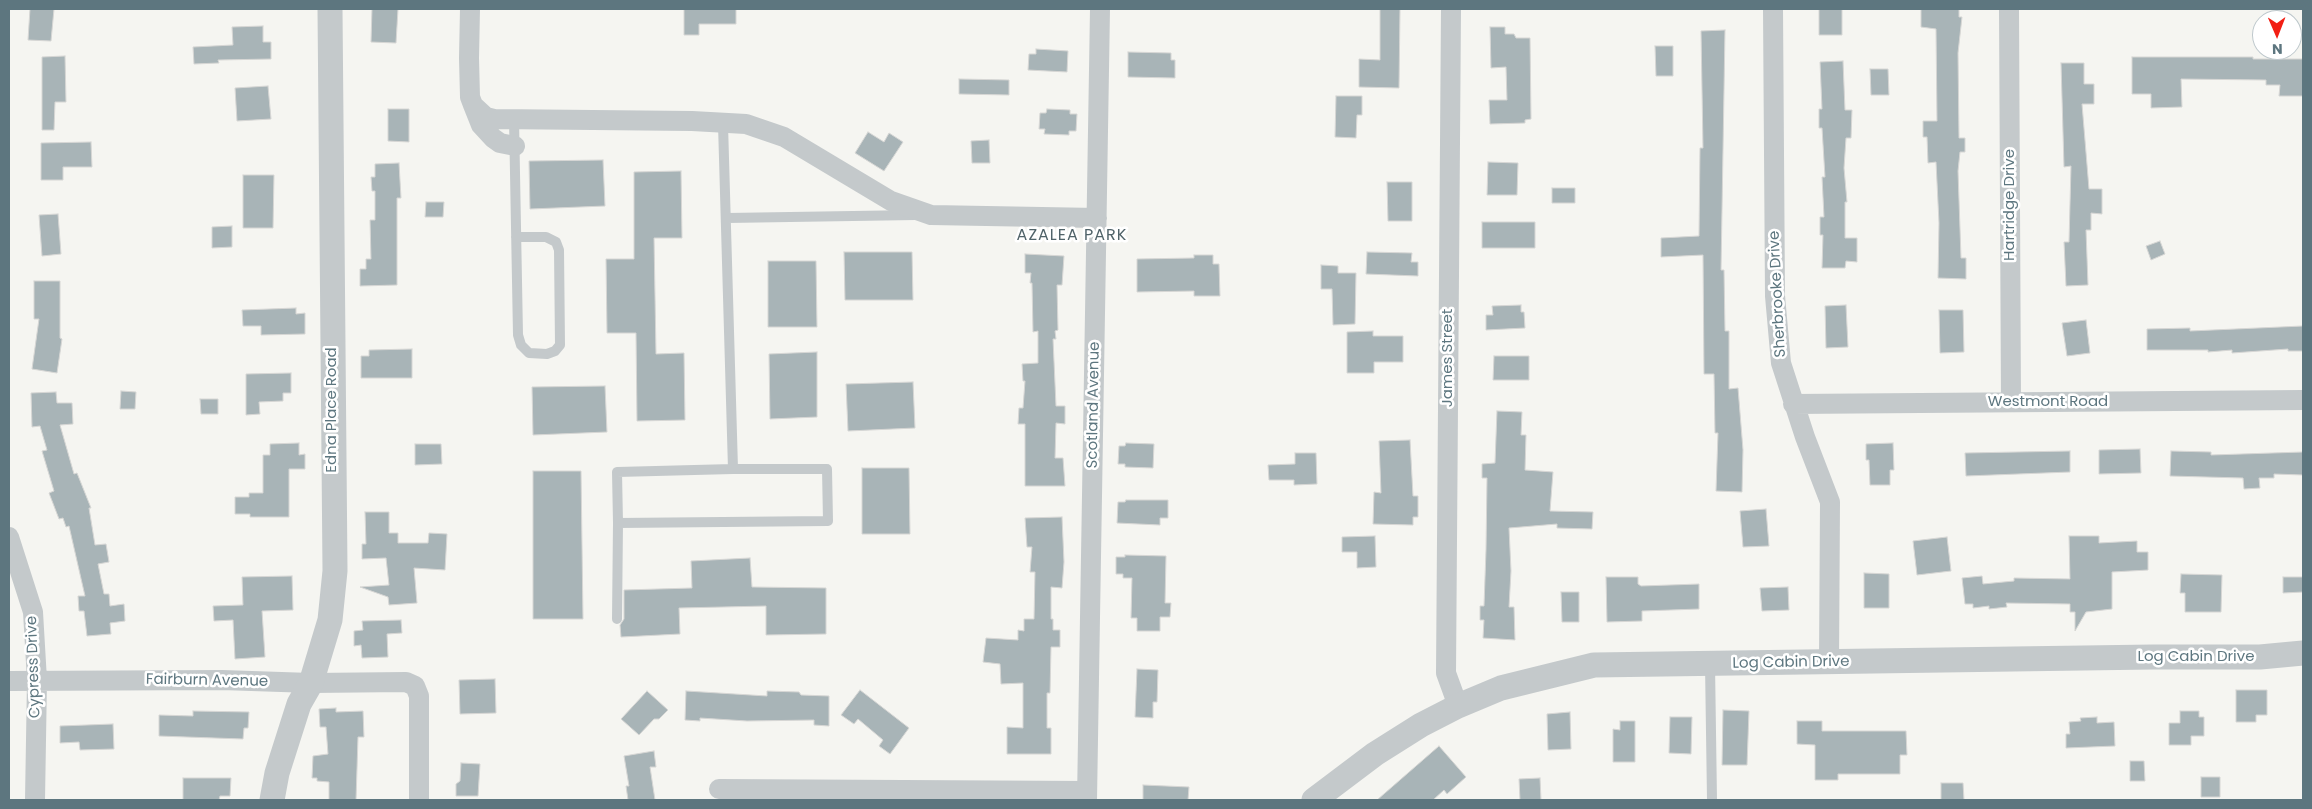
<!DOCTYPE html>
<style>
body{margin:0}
#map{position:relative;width:2312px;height:809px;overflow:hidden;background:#f5f5f1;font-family:Poppins,sans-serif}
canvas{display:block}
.frame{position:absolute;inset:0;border:10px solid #5d767f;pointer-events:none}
.north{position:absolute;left:2252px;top:10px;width:50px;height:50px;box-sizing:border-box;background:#fff;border:1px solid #bec8cc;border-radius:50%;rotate:179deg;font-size:14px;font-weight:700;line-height:20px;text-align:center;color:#5d767f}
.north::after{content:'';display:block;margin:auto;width:18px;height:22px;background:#f21f14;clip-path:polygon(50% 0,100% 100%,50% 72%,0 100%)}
</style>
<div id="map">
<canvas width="2312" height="809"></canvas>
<div class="frame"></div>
<div class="north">N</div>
</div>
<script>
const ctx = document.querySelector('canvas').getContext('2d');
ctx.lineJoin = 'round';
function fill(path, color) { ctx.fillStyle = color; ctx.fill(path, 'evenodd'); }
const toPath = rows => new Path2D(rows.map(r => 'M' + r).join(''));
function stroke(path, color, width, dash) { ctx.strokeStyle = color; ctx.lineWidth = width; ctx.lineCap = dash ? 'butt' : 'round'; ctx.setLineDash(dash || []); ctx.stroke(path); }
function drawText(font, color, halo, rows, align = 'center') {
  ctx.font = font + ' Poppins,sans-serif'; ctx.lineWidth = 5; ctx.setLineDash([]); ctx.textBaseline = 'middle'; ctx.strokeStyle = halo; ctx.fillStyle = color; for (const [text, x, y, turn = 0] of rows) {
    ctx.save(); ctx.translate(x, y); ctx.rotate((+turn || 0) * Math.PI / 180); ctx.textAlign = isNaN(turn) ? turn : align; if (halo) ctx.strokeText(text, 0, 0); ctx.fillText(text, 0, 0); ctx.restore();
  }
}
const building = toPath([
 [30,9,54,9,51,41,28,40,30,9],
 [372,9,398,9,396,43,371,42,372,9],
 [684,9,736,9,736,24,699,24,699,35,684,35,684,9],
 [1380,9,1400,9,1399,88,1359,87,1359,59,1380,60,1380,9],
 [1819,9,1842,9,1842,35,1819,35,1819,9],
 [1921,9,1959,9,1959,17,1962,17,1958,53,1959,138,1965,138,1965,152,1960,152,1958,171,1961,258,1966,258,1966,279,1938,278,1939,223,1936,162,1928,163,1927,137,1923,137,1923,121,1937,121,1936,29,1921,27,1921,9],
 [263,26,263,42,271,42,271,59,218,60,219,63,194,64,193,47,233,45,232,27,263,26],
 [1490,27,1505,27,1505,34,1514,34,1516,38,1530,38,1531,119,1525,120,1525,123,1490,124,1489,100,1507,100,1506,67,1491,68,1490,27],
 [1725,30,1721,270,1724,270,1725,331,1729,331,1729,389,1738,388,1743,450,1742,492,1716,491,1718,433,1715,433,1714,374,1704,374,1703,255,1661,257,1661,238,1699,236,1700,148,1703,148,1701,31,1725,30],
 [1655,46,1673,46,1673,76,1656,76,1655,46],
 [1036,49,1068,51,1067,72,1028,70,1029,54,1036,54,1036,49],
 [1128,52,1171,53,1171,60,1175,60,1175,78,1128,77,1128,52],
 [65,56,66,102,55,102,54,130,42,130,42,57,65,56],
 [2132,57,2253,57,2253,59,2303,59,2303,96,2279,96,2280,85,2266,85,2266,80,2181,79,2182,107,2151,108,2151,94,2132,94,2132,57],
 [1843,61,1845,110,1852,110,1851,138,1846,138,1844,168,1847,202,1845,202,1845,238,1857,238,1857,262,1846,261,1845,268,1822,268,1823,235,1820,235,1820,217,1824,217,1822,177,1825,177,1822,128,1819,128,1819,109,1822,109,1820,62,1843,61],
 [2061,63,2084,63,2084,84,2094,84,2094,104,2082,104,2089,189,2102,189,2102,214,2091,213,2091,230,2086,230,2088,285,2066,286,2064,242,2069,242,2071,166,2064,167,2061,63],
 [1870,69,1888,69,1889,95,1871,95,1870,69],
 [959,79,1009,80,1009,95,959,94,959,79],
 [268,86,271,119,237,121,235,88,268,86],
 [1336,96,1362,96,1362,115,1357,115,1356,138,1335,137,1336,96],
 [388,109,409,109,409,142,388,141,388,109],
 [1047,109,1070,110,1070,114,1077,114,1076,131,1069,131,1069,135,1044,134,1045,129,1039,129,1040,113,1046,113,1047,109],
 [868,132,884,142,889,133,903,142,884,171,855,153,868,132],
 [989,140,990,163,972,163,971,141,989,140],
 [91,142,92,167,63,167,63,180,41,180,41,143,91,142],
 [603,160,605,206,530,209,529,161,603,160],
 [1488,162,1518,163,1517,195,1487,195,1488,162],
 [399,163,401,198,397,198,397,285,360,286,360,269,366,269,366,259,371,259,370,220,375,220,375,191,372,191,371,177,375,177,375,164,399,163],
 [681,171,682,238,654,238,656,354,684,353,685,420,637,421,636,333,607,333,606,259,634,259,634,172,681,171],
 [243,175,274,175,273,228,243,228,243,175],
 [1387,182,1412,182,1412,221,1388,221,1387,182],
 [1552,188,1575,188,1575,203,1552,203,1552,188],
 [426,202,444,202,443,217,425,217,426,202],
 [58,214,61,254,42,256,39,215,58,214],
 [1482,222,1535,222,1535,248,1482,248,1482,222],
 [232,226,232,247,212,248,212,227,232,226],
 [2160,241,2165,254,2151,260,2146,246,2160,241],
 [844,252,912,252,913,300,845,300,844,252],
 [1367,252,1412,253,1411,262,1418,262,1418,276,1366,274,1367,252],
 [1025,254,1064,256,1062,285,1057,285,1058,330,1055,331,1056,339,1053,339,1056,406,1065,406,1065,424,1056,423,1055,458,1063,458,1065,486,1025,486,1025,424,1018,424,1019,408,1023,408,1025,381,1023,381,1022,364,1038,363,1038,331,1033,332,1032,283,1030,283,1031,273,1025,273,1025,254],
 [1194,255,1213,255,1213,264,1219,264,1220,296,1194,296,1194,291,1137,292,1137,259,1194,258,1194,255],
 [768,261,816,261,817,327,768,327,768,261],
 [1321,265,1338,266,1338,273,1356,273,1355,324,1333,325,1332,289,1321,289,1321,265],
 [34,281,60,281,60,338,62,339,57,373,32,369,39,319,34,319,34,281],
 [1521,305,1521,312,1524,312,1525,328,1486,330,1486,315,1493,315,1492,306,1521,305],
 [1846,305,1848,347,1826,348,1825,306,1846,305],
 [296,308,296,314,305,313,305,334,261,335,261,326,243,326,242,310,296,308],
 [1939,310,1963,310,1964,352,1940,353,1939,310],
 [2086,320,2090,353,2067,356,2062,323,2086,320],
 [2303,326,2303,351,2288,351,2288,349,2232,353,2232,350,2208,352,2208,350,2147,350,2147,329,2190,328,2190,331,2303,326],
 [1373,331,1373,336,1403,336,1403,362,1374,362,1374,373,1347,373,1347,332,1373,331],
 [412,349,412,378,361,378,361,356,369,356,369,350,412,349],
 [817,352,817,417,770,419,769,354,817,352],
 [1494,356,1529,356,1529,380,1493,380,1494,356],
 [291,373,291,393,283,393,283,401,259,402,260,414,246,415,246,374,291,373],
 [913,382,915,428,848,431,846,384,913,382],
 [605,386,607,432,533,435,532,387,605,386],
 [121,391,136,392,135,409,120,409,121,391],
 [56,392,57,403,72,403,73,424,60,425,74,474,77,473,91,508,89,508,95,545,106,544,109,562,98,564,104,594,109,594,110,606,124,604,125,621,110,623,111,634,87,636,84,611,79,611,78,596,85,596,69,526,66,527,63,518,59,519,49,493,54,491,42,451,47,450,40,426,32,427,31,393,56,392],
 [200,399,218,399,218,414,201,414,200,399],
 [1497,411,1522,412,1521,435,1526,435,1525,470,1553,472,1550,511,1593,512,1592,529,1557,528,1557,524,1509,528,1511,571,1509,607,1514,607,1515,640,1483,638,1484,620,1480,620,1480,606,1484,606,1486,550,1487,478,1482,478,1482,464,1495,463,1497,411],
 [1410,440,1413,496,1418,496,1418,517,1413,517,1413,525,1373,524,1374,492,1381,493,1379,441,1410,440],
 [299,443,299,455,305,454,305,469,289,469,289,517,250,517,250,514,235,514,235,497,249,497,249,493,263,493,263,455,270,455,270,444,299,443],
 [1126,443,1154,444,1153,468,1125,467,1125,464,1118,464,1119,446,1125,446,1126,443],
 [1893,443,1894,470,1890,470,1890,485,1870,485,1869,460,1866,460,1866,444,1893,443],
 [415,444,441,444,442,464,415,465,415,444],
 [2140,449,2141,473,2099,474,2099,450,2140,449],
 [2070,451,2070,472,1966,476,1965,453,2070,451],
 [2171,451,2211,452,2211,455,2303,452,2303,475,2274,474,2274,478,2259,478,2260,488,2244,489,2243,478,2170,476,2171,451],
 [1295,453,1316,453,1317,484,1294,485,1294,480,1269,480,1268,465,1295,464,1295,453],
 [862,468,909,468,910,534,862,534,862,468],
 [533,471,581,471,583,619,533,619,533,471],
 [1126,500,1168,500,1168,518,1160,518,1160,525,1117,523,1118,502,1125,502,1126,500],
 [1766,509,1769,546,1743,547,1740,511,1766,509],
 [365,512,389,512,389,533,398,533,398,543,428,543,429,533,447,534,445,570,414,568,417,603,389,605,388,597,360,587,389,585,386,558,362,559,362,544,366,544,365,512],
 [1062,517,1064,562,1062,588,1051,587,1051,619,1053,619,1053,630,1060,630,1060,647,1051,647,1050,693,1047,693,1047,728,1051,728,1051,754,1007,754,1007,727,1023,728,1023,683,1001,684,1000,664,983,662,986,638,1018,640,1018,630,1024,631,1024,619,1034,619,1035,572,1030,572,1032,547,1027,547,1025,518,1062,517],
 [1375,536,1376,567,1357,568,1357,552,1342,552,1342,537,1375,536],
 [2069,536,2099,536,2099,543,2137,541,2137,552,2148,552,2148,570,2112,572,2112,609,2086,612,2075,631,2075,612,2070,612,2070,604,2006,603,2007,607,1989,609,1989,606,1973,608,1973,604,1965,604,1962,578,1982,576,1983,584,2014,581,2014,578,2070,579,2069,536],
 [1947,537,1951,571,1917,575,1913,541,1947,537],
 [1125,555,1166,556,1165,603,1171,603,1170,617,1160,617,1160,631,1137,631,1137,618,1131,618,1132,578,1123,578,1123,574,1116,574,1116,557,1125,557,1125,555],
 [750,558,752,587,826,588,826,634,766,635,766,606,679,608,680,634,621,637,620,625,624,619,624,590,692,588,691,561,750,558],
 [1864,573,1889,574,1889,608,1864,608,1864,573],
 [2181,574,2222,575,2221,612,2185,612,2185,593,2180,593,2181,574],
 [292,576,293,610,262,611,265,657,235,659,233,620,214,621,213,606,243,605,242,577,292,576],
 [1606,577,1638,577,1638,584,1641,586,1699,584,1699,609,1642,611,1642,621,1607,622,1606,577],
 [2283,577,2303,577,2303,592,2283,593,2283,577],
 [1788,587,1789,610,1762,611,1760,588,1788,587],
 [1561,592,1579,592,1579,622,1562,622,1561,592],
 [401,620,402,633,387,634,388,657,362,658,361,645,354,646,354,631,363,630,362,621,401,620],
 [1137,669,1158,670,1157,702,1153,702,1153,718,1135,717,1137,669],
 [495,679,496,713,460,714,459,680,495,679],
 [860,690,909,728,890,754,879,746,883,740,858,719,854,724,841,715,860,690],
 [2236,690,2267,690,2267,715,2256,715,2256,722,2236,722,2236,690],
 [647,691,668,710,659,719,654,719,639,735,621,719,647,691],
 [686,691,767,696,767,691,799,692,801,695,829,696,829,726,814,725,814,720,747,721,700,718,700,721,685,720,686,691],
 [336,708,336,712,363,711,364,737,358,737,356,800,329,800,329,782,317,781,317,778,312,778,313,756,328,754,326,727,320,727,319,709,336,708],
 [1723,710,1749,711,1747,765,1722,765,1723,710],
 [193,711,249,712,248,728,244,728,243,739,159,736,159,715,193,716,193,711],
 [2180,711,2199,711,2199,717,2204,717,2204,736,2191,736,2191,745,2169,745,2169,723,2180,723,2180,711],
 [1570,712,1571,749,1548,750,1547,714,1570,712],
 [1670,717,1692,717,1691,754,1669,753,1670,717],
 [2097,717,2097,723,2114,722,2115,746,2066,748,2066,734,2070,734,2069,722,2081,721,2080,718,2097,717],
 [1620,721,1635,721,1635,762,1613,762,1613,729,1620,730,1620,721],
 [1797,721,1822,721,1822,731,1906,731,1907,755,1900,755,1900,774,1838,774,1838,780,1815,780,1815,745,1797,744,1797,721],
 [113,724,114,749,80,750,79,742,60,743,60,726,113,724],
 [1439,746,1466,777,1447,794,1444,790,1433,800,1377,800,1439,746],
 [654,751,656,767,650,767,655,800,628,800,626,786,629,786,624,756,654,751],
 [2130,761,2144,761,2145,781,2130,781,2130,761],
 [461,763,480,764,478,796,456,796,456,784,460,781,461,763],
 [2201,777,2220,777,2220,797,2201,797,2201,777],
 [183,778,231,778,230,796,220,796,219,800,183,800,183,778],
 [1540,778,1541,800,1520,800,1519,779,1540,778],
 [1941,783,1963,783,1964,800,1941,800,1941,783],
 [1143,785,1189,787,1188,800,1143,800,1143,785]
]);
const service = toPath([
 [514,119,518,335,521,345,529,353,547,354,555,351,560,345,559,250,556,242,546,237,516,237],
 [727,218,916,215],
 [618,523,617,472,733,469,723,124],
 [617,619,618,523,828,521,827,469,733,469],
 [1710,664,1712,800]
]);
const minor = toPath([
 [470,9,469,58,470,97,473,105,481,125,493,138,500,143,515,146],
 [1451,9,1446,673,1458,706],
 [1773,9,1775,296,1781,363,1805,437,1830,502,1829,662],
 [2009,9,2011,402],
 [473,105,486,117,494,119,692,121,746,124,784,137,891,201,931,215,1097,218],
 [1793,404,2303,400],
 [9,537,33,612,37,680,35,800],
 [9,681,222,680,311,683,406,682,415,686,419,696,419,800],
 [719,789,1087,791],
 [1087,800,1100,9]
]);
const tertiary = toPath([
 [272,800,277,773,299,704,311,683,330,620,335,571,330,9],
 [1314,800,1375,754,1421,725,1458,706,1501,688,1594,665,2153,657,2260,657,2303,653]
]);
const streetNames = [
 ["Hartridge Drive",2010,205,-90],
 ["Sherbrooke Drive",1778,294,-93],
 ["James Street",1448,358,-90],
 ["Westmont Road",2048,402],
 ["Scotland Avenue",1094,405,-89],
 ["Edna Place Road",332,410,-90],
 ["Log Cabin Drive",2196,657],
 ["Log Cabin Drive",1791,663,-1],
 ["Cypress Drive",34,667,-92],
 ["Fairburn Avenue",207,681,1]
];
const neighbourhoodNames = [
 ["AZALEA PARK",1072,236]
];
fill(building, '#a8b4b7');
stroke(building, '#d6d6d4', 1);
stroke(service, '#c4c9cb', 10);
stroke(minor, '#c4c9cb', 20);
stroke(tertiary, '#c4c9cb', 25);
drawText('15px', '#5d767f', '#fff', streetNames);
ctx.letterSpacing = '1px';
drawText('16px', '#506369', '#fff', neighbourhoodNames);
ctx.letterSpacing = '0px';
</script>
